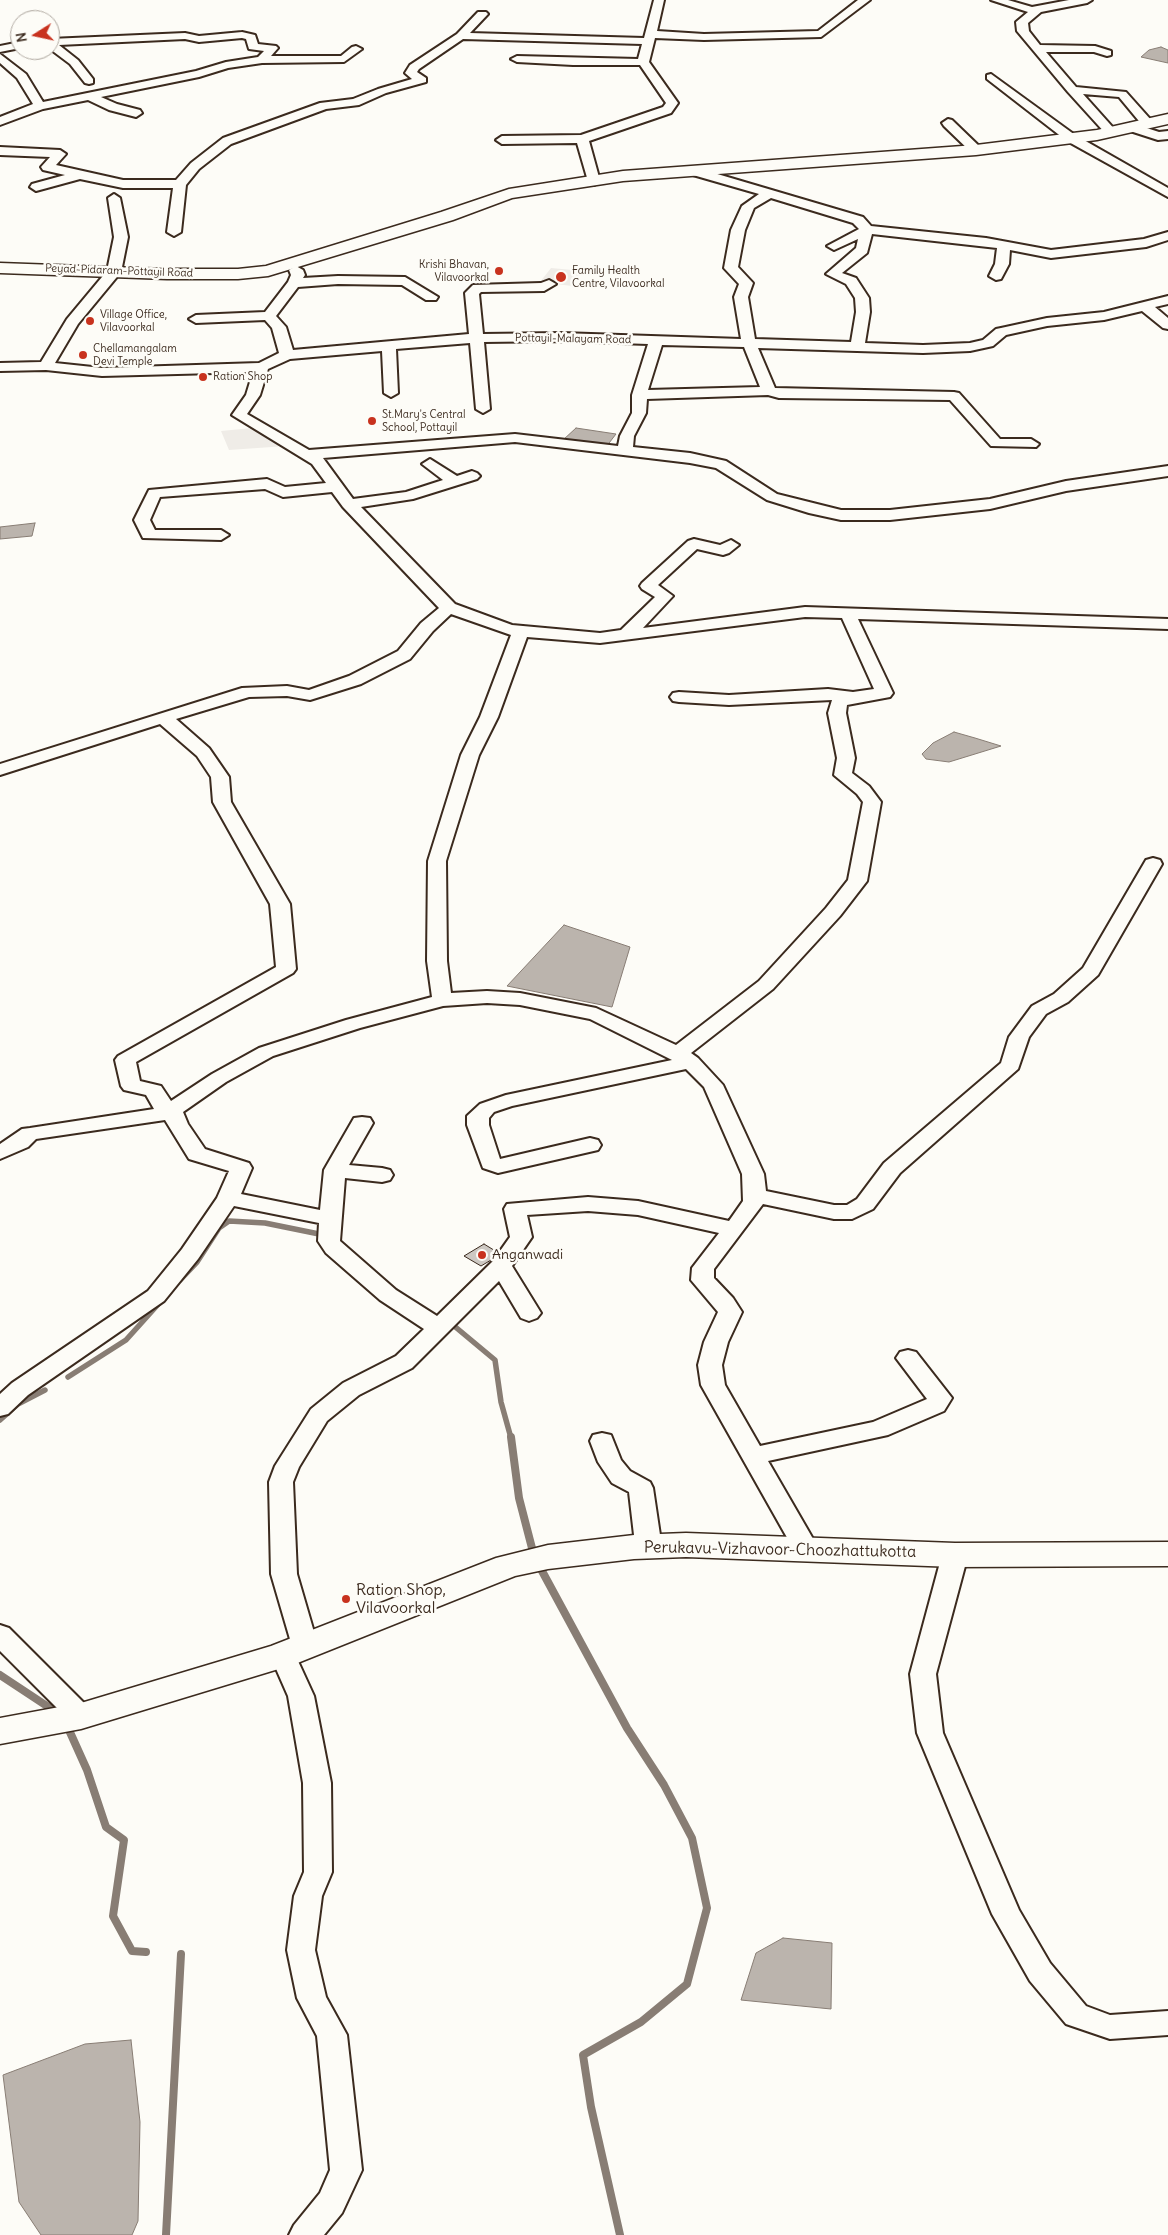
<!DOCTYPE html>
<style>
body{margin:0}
#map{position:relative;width:1168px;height:2235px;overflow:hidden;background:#fdfcf7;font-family:Delius,sans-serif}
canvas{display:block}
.north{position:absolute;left:10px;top:10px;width:50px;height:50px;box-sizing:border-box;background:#fdfcf7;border:1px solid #afa8a0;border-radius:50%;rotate:260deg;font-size:14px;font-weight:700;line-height:20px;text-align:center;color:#3b2a1e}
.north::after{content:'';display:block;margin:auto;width:18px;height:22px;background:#c8321e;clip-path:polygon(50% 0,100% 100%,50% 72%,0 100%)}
</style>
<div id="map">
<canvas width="1168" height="2235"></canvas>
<div class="north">N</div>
</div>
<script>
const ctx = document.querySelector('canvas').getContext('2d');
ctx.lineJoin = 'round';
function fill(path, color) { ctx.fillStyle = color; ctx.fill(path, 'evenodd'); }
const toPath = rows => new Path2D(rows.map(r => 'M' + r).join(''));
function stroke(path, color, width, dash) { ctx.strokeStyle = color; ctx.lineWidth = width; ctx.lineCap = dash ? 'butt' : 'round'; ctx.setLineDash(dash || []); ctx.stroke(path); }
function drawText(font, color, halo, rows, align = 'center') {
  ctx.font = font + ' Delius,sans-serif'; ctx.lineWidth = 5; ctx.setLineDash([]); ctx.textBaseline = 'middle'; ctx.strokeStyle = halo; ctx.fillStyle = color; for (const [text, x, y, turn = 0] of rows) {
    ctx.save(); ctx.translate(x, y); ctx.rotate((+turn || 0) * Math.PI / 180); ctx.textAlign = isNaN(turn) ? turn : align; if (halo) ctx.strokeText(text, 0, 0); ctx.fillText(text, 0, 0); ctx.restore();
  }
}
const built = toPath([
 [551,268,583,271,572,286,540,282],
 [252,428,286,446,229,450,221,431]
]);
const water = toPath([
 [1161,47,1168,50,1168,63,1141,57,1149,50,1161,47],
 [576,428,616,434,606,447,563,440,576,428],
 [35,523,32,536,0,539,0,527,35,523],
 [954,732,975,738,1001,746,949,762,926,759,922,754,933,743,954,732],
 [564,925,630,947,612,1007,507,986,564,925],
 [783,1938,832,1943,831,2009,741,2000,756,1953,783,1938],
 [131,2040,140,2122,138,2221,132,2235,41,2235,19,2202,3,2075,85,2044,131,2040]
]);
const streamFar1 = toPath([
 [180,1280,197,1262,219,1228,229,1221,265,1223,324,1235],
 [453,1325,495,1360,501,1402,511,1438],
 [68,1377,126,1340,162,1300],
 [0,1420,18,1404,45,1390]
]);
const stream = toPath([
 [511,1437,519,1498,533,1552],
 [542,1571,627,1728,664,1785,692,1838,707,1908,687,1984,641,2022,583,2055,591,2107,620,2235],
 [0,1675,56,1712],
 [69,1730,87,1770,106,1827,124,1840,113,1916,132,1951,146,1952],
 [166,2235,181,1954]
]);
const building = toPath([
 [484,1244,497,1252,491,1260,481,1266,464,1256,484,1244]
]);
const street = toPath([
 [654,0,664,0,657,31,704,34,818,31,858,0,870,0,821,37,704,40,655,38,649,62,678,103,671,113,589,141,600,181,594,185,588,181,577,143,502,144,496,140,502,136,581,135,663,107,666,103,640,65,573,65,517,62,511,59,517,56,638,59,642,44,463,39,419,69,417,72,426,78,426,82,386,93,359,105,326,109,231,144,199,169,186,185,181,232,174,236,167,232,173,188,123,188,80,179,36,191,30,187,32,184,65,175,43,170,41,167,50,157,0,155,0,147,60,150,66,154,56,165,123,180,176,180,191,163,223,138,320,103,353,99,378,89,412,79,405,73,410,65,457,34,478,12,486,12,488,14,470,33,644,38,654,0],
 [991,0,1008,0,1032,7,1069,0,1092,0,1087,3,1041,12,1028,23,1029,31,1040,45,1095,46,1111,51,1111,55,1107,56,1094,52,1046,52,1076,87,1126,92,1151,120,1153,123,1151,126,1143,126,1119,97,1083,94,1117,132,1115,135,1107,135,1068,92,1017,31,1016,22,1028,12,991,0],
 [242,32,255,35,258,44,276,46,278,48,271,56,341,56,352,47,356,46,362,49,344,62,262,63,228,68,199,77,101,97,117,104,140,110,142,113,136,117,109,110,88,100,43,109,0,125,0,117,33,104,17,78,0,63,0,54,26,74,43,102,196,71,226,62,258,57,264,51,249,49,246,39,242,38,199,42,185,39,59,45,78,60,93,79,93,83,89,84,85,83,70,64,50,49,50,39,185,33,199,36,242,32],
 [20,42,20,48,0,52,0,46,20,42],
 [991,74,1075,135,1168,188,1168,197,1067,141,987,79,987,75,991,74],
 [948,119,952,120,980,147,982,150,980,153,972,153,944,126,942,123,948,119],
 [1131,123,1159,132,1168,131,1168,139,1158,140,1127,130,1125,127,1131,123],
 [697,168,863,217,871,226,986,238,1051,250,1144,239,1168,232,1168,240,1146,247,1051,258,1010,250,1009,264,1001,279,996,280,989,276,995,264,997,248,872,234,867,253,842,273,856,278,869,298,870,312,865,343,923,345,970,343,983,340,996,329,1001,328,1047,318,1104,312,1168,296,1168,304,1155,307,1168,318,1168,329,1163,328,1142,311,1104,320,1047,326,1006,335,993,346,970,351,923,353,758,348,775,388,954,392,959,393,1000,439,1031,439,1039,444,1036,447,991,446,950,400,779,398,768,395,647,399,646,413,634,436,633,447,690,453,726,461,777,494,841,510,890,510,990,499,1066,481,1168,466,1168,476,1066,491,990,509,890,520,841,520,809,513,767,500,716,468,690,463,515,442,323,458,353,499,406,492,443,480,422,464,430,459,457,476,472,471,477,473,480,476,477,479,413,499,361,507,455,604,512,625,600,633,621,630,655,597,642,589,640,586,642,583,688,541,694,539,720,545,731,540,739,545,729,553,723,555,697,549,658,585,673,596,643,628,805,607,1168,619,1168,629,858,619,893,693,890,697,847,705,846,713,855,758,852,773,869,786,881,802,867,881,840,916,773,989,691,1053,698,1058,723,1085,764,1174,766,1191,834,1205,847,1205,857,1199,884,1163,1001,1063,1009,1037,1032,1006,1054,994,1083,968,1146,860,1153,858,1160,860,1162,864,1098,975,1068,1002,1046,1014,1029,1037,1018,1069,900,1173,873,1209,852,1219,834,1219,763,1204,714,1269,714,1278,733,1298,742,1312,728,1342,722,1365,725,1385,760,1446,873,1422,927,1399,896,1358,900,1352,908,1350,916,1352,952,1398,944,1411,888,1435,768,1461,820,1551,816,1557,807,1560,798,1557,701,1385,698,1365,704,1342,718,1312,691,1280,692,1268,719,1233,638,1215,588,1211,527,1215,532,1237,512,1266,541,1313,537,1318,529,1321,521,1318,499,1281,412,1368,359,1395,327,1421,299,1467,293,1482,297,1574,318,1646,314,1653,305,1656,296,1653,292,1646,271,1574,269,1482,275,1466,311,1409,343,1383,396,1356,424,1329,380,1300,326,1253,318,1241,319,1223,234,1206,198,1259,164,1301,28,1395,8,1414,0,1416,0,1394,12,1383,148,1291,182,1249,217,1198,229,1171,189,1159,165,1120,36,1139,28,1147,0,1159,0,1144,22,1129,30,1128,154,1109,146,1095,124,1090,121,1086,115,1060,118,1056,276,967,270,904,213,802,211,777,197,756,160,724,0,775,0,764,242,688,287,686,309,690,349,676,398,651,421,623,439,608,343,507,332,492,283,497,265,489,160,497,150,520,155,530,221,530,229,535,221,540,143,538,134,520,149,490,267,479,285,487,326,483,312,464,232,415,246,395,253,372,102,376,46,370,0,371,0,363,41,362,67,319,107,271,114,237,108,198,114,194,120,198,128,237,121,272,78,324,55,363,102,368,259,363,279,353,272,328,265,320,196,323,189,319,196,315,265,312,288,282,291,275,289,270,296,266,303,270,305,275,303,278,338,276,405,277,438,297,436,300,426,300,402,285,338,284,298,287,276,316,286,327,293,350,469,334,465,293,473,285,541,283,549,280,556,284,544,291,481,292,479,294,483,334,561,333,741,339,734,297,739,284,724,268,731,230,742,206,759,194,693,175,691,172,693,169,697,168],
 [771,198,853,223,859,229,827,246,834,250,858,239,856,248,826,274,846,284,855,298,856,312,851,342,755,339,748,297,753,283,738,267,745,230,754,208,771,198],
 [561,341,648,344,632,395,632,413,620,436,618,446,515,434,309,450,247,414,260,395,268,369,290,359,382,351,384,393,391,397,398,393,396,349,470,343,476,409,483,413,490,409,484,342,561,341],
 [662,345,744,347,760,387,648,390,662,345],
 [451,614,511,635,480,717,461,755,428,861,427,961,432,997,346,1020,259,1048,212,1074,171,1101,161,1086,140,1081,136,1062,293,973,296,969,290,904,231,802,229,777,209,748,176,719,249,697,287,696,310,700,361,684,410,659,433,631,451,614],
 [805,617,842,618,874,689,853,692,828,689,729,695,679,692,673,693,670,697,673,701,679,702,729,705,832,700,828,713,837,758,834,775,857,794,863,802,848,880,826,908,759,981,676,1045,596,1008,520,993,487,991,451,993,447,961,446,861,479,755,498,717,527,637,600,643,805,617],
 [487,1003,520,1005,590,1019,672,1060,506,1095,480,1104,467,1116,467,1125,483,1168,498,1173,598,1150,601,1145,598,1140,590,1138,500,1159,489,1125,489,1118,494,1112,512,1106,686,1069,704,1087,742,1174,743,1201,729,1221,638,1201,588,1197,507,1204,504,1209,510,1237,493,1261,437,1316,396,1290,340,1241,345,1178,382,1182,390,1180,393,1175,390,1170,382,1168,349,1165,373,1123,370,1118,362,1117,354,1118,324,1170,320,1210,241,1194,252,1168,249,1163,205,1149,188,1124,183,1112,226,1082,273,1056,360,1028,443,1006,487,1003],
 [602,1433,611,1435,621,1460,630,1471,650,1482,653,1488,660,1535,665,1546,661,1552,652,1555,643,1552,634,1535,629,1492,612,1483,598,1462,590,1441,593,1435,602,1433],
 [955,1546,964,1549,968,1555,936,1674,943,1733,1019,1910,1050,1963,1086,2006,1110,2015,1168,2011,1168,2035,1110,2039,1066,2024,1030,1981,992,1914,917,1733,910,1674,942,1555,946,1549,955,1546],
 [0,1625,9,1628,90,1709,94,1716,90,1723,81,1726,72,1723,0,1651,0,1625],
 [283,1645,292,1648,314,1696,331,1783,332,1872,322,1896,315,1950,326,1997,347,2035,362,2170,342,2213,324,2235,289,2235,294,2225,320,2193,330,2170,317,2036,297,1998,287,1950,294,1896,304,1872,303,1783,288,1696,270,1655,274,1648,283,1645]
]);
const secondary = toPath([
 [1168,114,1168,124,1097,140,976,155,623,181,512,198,453,220,268,276,238,279,167,279,0,273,0,263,167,269,238,269,266,266,441,212,509,189,623,171,976,145,1097,130,1168,114],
 [686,1533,955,1543,1168,1542,1168,1566,955,1567,686,1557,634,1559,548,1569,515,1576,295,1664,81,1729,0,1744,0,1718,81,1703,271,1646,496,1558,548,1545,634,1535,686,1533]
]);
const markers = [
 [499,271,5,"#c8321e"],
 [561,277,6,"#c8321e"],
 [90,321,5,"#c8321e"],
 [83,355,5,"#c8321e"],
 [203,377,5,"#c8321e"],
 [372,421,5,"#c8321e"],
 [482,1255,5,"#c8321e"],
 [346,1599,5,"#c8321e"]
];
const farPoinames = [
 ["Krishi Bhavan,",489,265,"right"],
 ["Vilavoorkal",489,278,"right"],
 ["Family Health",572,271],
 ["Centre, Vilavoorkal",572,284],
 ["Village Office,",100,315],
 ["Vilavoorkal",100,328],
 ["Chellamangalam",93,349],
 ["Devi Temple",93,362],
 ["Ration Shop",213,377],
 ["St.Mary's Central",382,415],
 ["School, Pottayil",382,428]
];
const farStreetnames = [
 ["Peyad-Pidaram-Pottayil Road",119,271,2],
 ["Pottayil-Malayam Road",573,339,1]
];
const poiNames = [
 ["Anganwadi",492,1255]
];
const nearStreetnames = [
 ["Perukavu-Vizhavoor-Choozhattukotta",780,1550,1]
];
const nearPoinames = [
 ["Ration Shop,",356,1590],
 ["Vilavoorkal",356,1608]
];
fill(built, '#efece7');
fill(water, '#bbb4ad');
stroke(water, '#887d74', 1);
stroke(streamFar1, '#887d74', 5.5);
stroke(stream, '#887d74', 8);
fill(building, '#cdc8c2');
stroke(building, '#3b2a1e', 1);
stroke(street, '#3b2a1e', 4);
stroke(secondary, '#3b2a1e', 3);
fill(street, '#fdfcf7');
fill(secondary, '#fdfcf7');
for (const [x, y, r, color] of markers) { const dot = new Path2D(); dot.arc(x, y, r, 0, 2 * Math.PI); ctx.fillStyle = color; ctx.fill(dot); stroke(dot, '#fdfcf7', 2); }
drawText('11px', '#3b2a1e', '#fdfcf7', farPoinames, 'left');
drawText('11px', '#3b2a1e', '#fdfcf7', farStreetnames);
drawText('14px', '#3b2a1e', '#fdfcf7', poiNames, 'left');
drawText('16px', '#3b2a1e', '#fdfcf7', nearStreetnames);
drawText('16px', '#3b2a1e', '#fdfcf7', nearPoinames, 'left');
</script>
